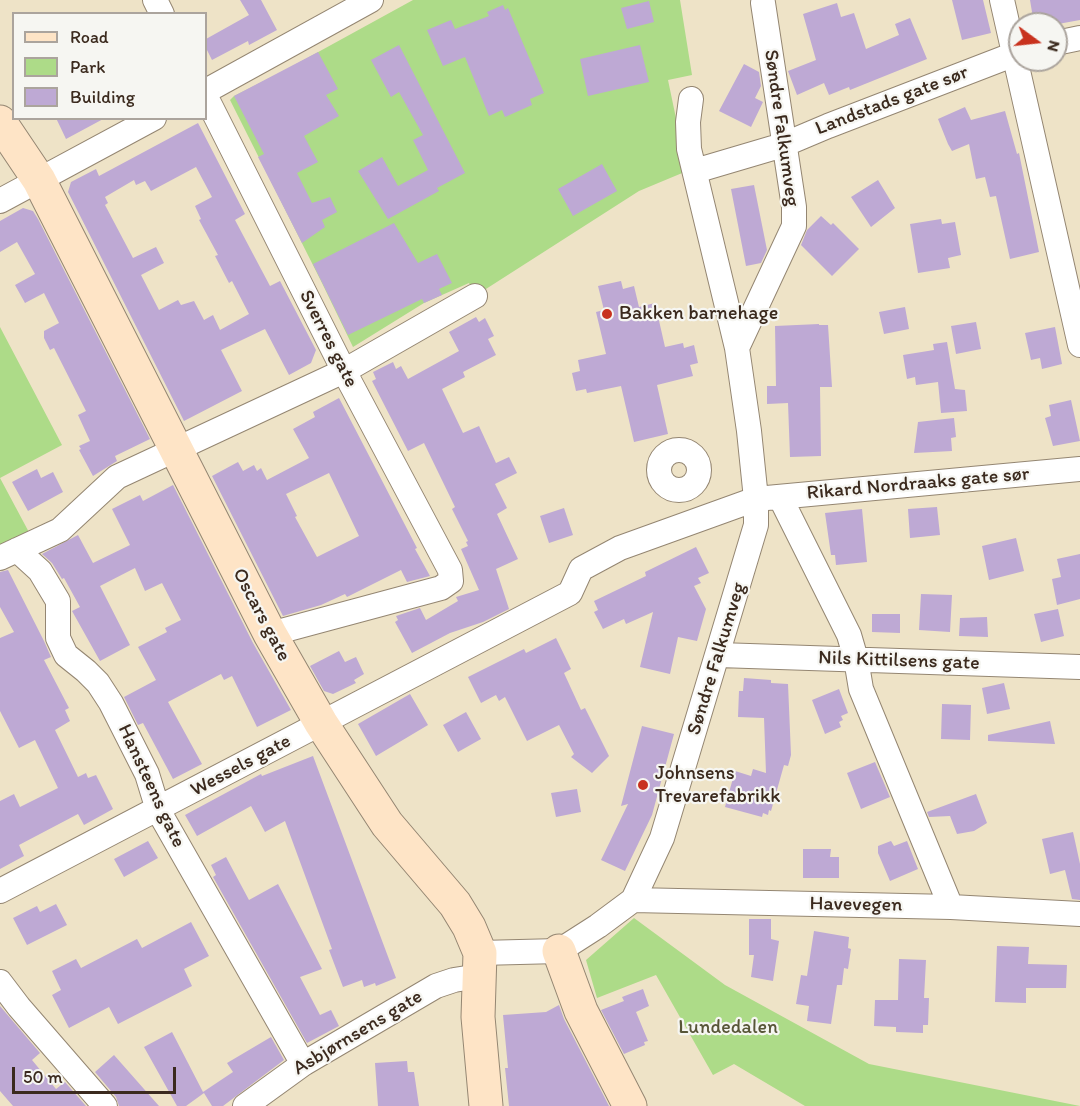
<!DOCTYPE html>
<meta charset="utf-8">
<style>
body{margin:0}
#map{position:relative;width:1080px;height:1106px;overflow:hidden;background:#eee3c7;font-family:Itim,sans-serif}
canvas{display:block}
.legend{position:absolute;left:12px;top:12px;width:195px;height:108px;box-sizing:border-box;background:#f6f6f2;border:2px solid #aba49d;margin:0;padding:8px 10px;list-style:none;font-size:18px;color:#3b2a1e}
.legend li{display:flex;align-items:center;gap:12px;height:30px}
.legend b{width:30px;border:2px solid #aba49d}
.north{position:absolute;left:1008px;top:12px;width:60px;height:60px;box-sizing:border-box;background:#f6f6f2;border:2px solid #aba49d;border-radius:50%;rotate:105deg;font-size:16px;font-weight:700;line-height:24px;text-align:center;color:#3b2a1e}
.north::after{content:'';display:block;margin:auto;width:21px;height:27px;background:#c8321e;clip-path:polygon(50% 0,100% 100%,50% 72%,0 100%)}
.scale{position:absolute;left:12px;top:1067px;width:164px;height:27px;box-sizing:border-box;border:3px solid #3b2a1e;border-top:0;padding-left:8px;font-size:18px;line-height:21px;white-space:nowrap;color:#3b2a1e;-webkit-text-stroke:4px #f6f6f2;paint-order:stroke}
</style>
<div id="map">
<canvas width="1080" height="1106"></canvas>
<ul class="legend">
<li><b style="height:8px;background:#fee4c6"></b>Road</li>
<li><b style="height:16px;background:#addb88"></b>Park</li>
<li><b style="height:16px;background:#bea9d4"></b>Building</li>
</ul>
<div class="north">N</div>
<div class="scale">50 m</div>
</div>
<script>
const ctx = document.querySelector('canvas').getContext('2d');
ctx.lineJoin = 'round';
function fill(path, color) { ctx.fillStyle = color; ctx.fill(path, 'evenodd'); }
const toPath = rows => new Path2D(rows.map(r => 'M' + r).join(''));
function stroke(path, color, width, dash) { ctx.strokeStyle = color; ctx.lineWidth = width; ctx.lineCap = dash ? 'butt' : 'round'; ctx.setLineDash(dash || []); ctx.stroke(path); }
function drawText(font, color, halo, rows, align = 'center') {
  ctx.font = font + ' Itim,sans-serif'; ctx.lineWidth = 4.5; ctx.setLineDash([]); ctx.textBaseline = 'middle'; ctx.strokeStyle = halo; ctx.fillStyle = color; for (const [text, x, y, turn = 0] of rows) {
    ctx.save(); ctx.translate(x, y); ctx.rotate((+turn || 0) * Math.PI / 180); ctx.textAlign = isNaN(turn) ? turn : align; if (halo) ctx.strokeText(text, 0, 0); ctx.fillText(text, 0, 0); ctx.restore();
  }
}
const green = toPath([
 [413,0,680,0,692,75,668,80,687,171,639,191,475,296,469,283,424,303,353,347,322,283,230,100,234,96,280,73],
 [0,327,62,445,0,478,31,536,0,545],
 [634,918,725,985,869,1064,1080,1106,805,1106,734,1064,713,1075,656,975,597,998,586,960]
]);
const building = toPath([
 [240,0,261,0,277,30,249,45,248,41,212,60,206,48,206,39,249,15],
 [952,0,983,0,991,33,962,40],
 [1030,0,1080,0,1080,20,1058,24,1034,24],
 [649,1,654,22,627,29,621,8],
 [837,3,841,17,854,13,866,49,899,35,895,24,910,18,927,59,850,90,849,87,829,95,824,83,797,95,788,71,816,60,803,14],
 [503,5,505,10,508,8,544,93,530,99,532,105,505,117,502,110,489,116,465,57,443,66,427,30,451,20,455,29,489,16,487,12],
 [399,45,465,173,437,188,439,191,388,219,358,171,382,157,398,186,428,170,413,140,423,135,399,92,391,97,371,60],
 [640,45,649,82,588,96,580,59],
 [318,52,338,89,326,95,339,116,304,136,318,162,297,173,312,203,330,197,337,212,322,220,325,227,302,243,258,157,264,154,234,96],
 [744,64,759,72,761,86,755,98,763,102,751,127,719,111],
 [965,107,971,120,1005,111,1017,154,1019,153,1039,252,1010,259,996,196,990,197,985,177,976,179,969,144,952,151,948,144,938,119],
 [56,118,105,118,66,139],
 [198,123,245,214,235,220,270,286,280,281,316,350,311,363,289,375,265,329,221,350,242,391,184,421,68,192,71,182,96,169,99,176],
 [196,167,212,197,195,206,201,219,199,220,218,255,215,256,229,283,232,281,249,314,220,330,213,315,204,320,194,301,181,305,178,300,159,310,141,275,164,263,156,247,133,258,105,205,108,203,105,197,134,180,136,185,145,181,151,191],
 [602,164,617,191,573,216,558,189],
 [878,180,895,208,871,227,851,197],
 [754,185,767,250,761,263,746,266,731,189],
 [23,208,33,211,38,219,150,439,115,456,117,461,93,476,79,450,81,449,79,446,90,441,78,415,86,411,54,348,50,350,44,338,44,331,59,323,44,293,25,303,15,285,35,274,17,242,0,252,0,221],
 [821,216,831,225,833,223,859,249,832,276,801,245,807,230],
 [941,219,942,224,955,222,961,255,948,258,950,268,918,273,910,224],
 [394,223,418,263,437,254,452,283,439,289,442,295,424,303,422,299,348,335,313,264],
 [621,281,623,289,634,286,639,307,655,303,665,347,683,343,684,348,694,345,698,363,690,365,693,376,657,385,668,434,634,442,621,386,587,393,586,389,576,391,572,373,580,371,578,360,606,354,596,312,604,310,598,286],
 [905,307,909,329,884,334,879,312],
 [476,317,479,322,485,318,494,336,488,339,496,355,463,372,465,377,442,389,463,433,479,426,496,463,509,457,517,473,495,484,507,508,497,514,518,559,496,569,509,609,483,622,450,633,412,653,395,622,398,620,396,616,420,608,426,620,458,601,456,597,479,590,461,549,468,546,466,542,468,541,452,509,455,507,424,443,408,451,372,381,376,379,373,372,393,362,396,369,401,366,408,379,459,351,449,332],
 [976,322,981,349,956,354,951,326],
 [819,324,819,325,828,325,832,387,820,387,821,456,790,457,788,403,767,404,767,386,776,386,775,326],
 [1055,327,1062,364,1042,369,1040,358,1031,360,1025,333],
 [947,342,955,389,965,390,967,411,941,413,938,382,916,385,915,377,907,379,903,355,934,350,933,344],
 [339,398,417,548,415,549,430,576,407,582,401,570,347,597,345,594,321,605,283,616,212,476,238,462,243,471,254,465,257,471,261,468,267,480,309,458,293,429,315,417,313,412],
 [329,473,359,536,317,557,295,517,297,516,286,494],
 [1071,400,1080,441,1053,446,1045,418,1051,416,1049,405],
 [954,418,956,437,951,438,952,451,914,453,918,422],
 [37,469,41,478,53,472,63,492,28,511,12,482],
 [173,485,253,643,291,710,257,727,232,676,224,680,221,674,168,702,202,764,173,779,143,723,138,725,124,697,156,680,138,647,167,632,165,628,181,620,162,583,145,591,135,568,100,586,130,645,100,661,72,611,80,607,64,578,62,579,52,563,42,554,78,535,93,563,130,545,112,509,140,495,143,501],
 [937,507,940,535,910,538,908,509],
 [564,508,573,535,549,543,540,516],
 [862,509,867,562,836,565,835,555,831,555,825,513],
 [1016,538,1024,571,989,580,982,546],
 [696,547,709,573,698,578,701,583,694,586,706,609,697,641,678,637,670,674,640,667,653,612,626,624,624,619,603,629,594,612,598,610,594,601,646,576,645,572],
 [1080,554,1080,599,1057,605,1052,579,1061,577,1057,559],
 [8,570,44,641,51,657,44,660,69,708,65,710,70,721,55,730,78,777,86,773,88,778,96,775,113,809,84,825,78,814,19,845,24,856,0,869,0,801,14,794,20,807,58,788,35,740,19,748,0,711,0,638,14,632,0,607,0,572],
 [921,594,952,595,950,632,919,630],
 [1058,609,1064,636,1041,642,1034,614],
 [872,614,900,614,900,633,872,632],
 [987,617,988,637,959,636,960,618],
 [556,638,571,669,564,673,581,710,585,708,609,756,592,773,571,757,574,754,559,725,527,741,505,697,499,701,496,695,481,703,468,677,524,649,526,653],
 [339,651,345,662,356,657,364,674,354,680,356,683,333,694,324,691,310,666],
 [744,678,771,680,771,683,788,684,791,755,788,766,784,765,771,811,769,810,768,815,763,813,762,817,725,807,735,771,751,776,753,769,766,773,764,718,738,717,739,691,743,691],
 [1004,683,1010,709,987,714,982,688],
 [839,689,848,713,841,716,843,720,839,722,841,727,825,734,812,700],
 [410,694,428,725,376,756,358,724],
 [942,704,971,705,970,740,941,739],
 [466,712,481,739,458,752,443,725],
 [1050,721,1055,744,988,741,988,735],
 [642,726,674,734,652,815,625,871,601,860,628,804,621,806],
 [313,756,396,978,376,986,375,983,364,987,362,980,343,987,329,950,332,949,285,821,265,832,251,806,197,836,185,815,261,774,262,776],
 [875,762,890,797,861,809,847,773],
 [577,789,581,812,556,817,551,793],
 [976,794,987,823,974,831,957,834,950,816,929,817,927,812],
 [1073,832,1080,864,1080,900,1072,899,1065,870,1050,874,1042,839],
 [148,841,158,858,124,877,114,859],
 [891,841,894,846,907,841,918,869,890,881,878,853,878,846],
 [803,849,831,849,830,857,839,857,839,878,803,878],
 [226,857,249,900,278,884,322,969,300,977,320,1015,331,1010,339,1026,307,1043,213,877,216,875,211,865],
 [56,904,67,925,27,945,13,918,37,906,40,912],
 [749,919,771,919,771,939,779,941,773,981,751,977,754,955,749,955],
 [191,922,209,956,184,969,192,986,118,1024,109,1007,69,1028,52,995,61,990,52,971,76,959,81,968,137,939,142,948],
 [814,931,849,937,848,948,851,949,848,969,844,968,842,985,837,985,831,1024,807,1021,809,1006,796,1004,801,975,807,976],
 [997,946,1029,947,1028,964,1067,965,1066,988,1026,988,1026,1003,995,1002],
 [899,959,926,960,924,998,929,998,928,1025,923,1025,923,1033,896,1032,896,1027,874,1026,875,1000,898,1000],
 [643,989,649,1006,636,1012,648,1041,644,1042,645,1045,624,1054,601,1010,624,1001,622,997],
 [559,1005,564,1019,609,1106,509,1106,505,1068,508,1068,503,1015,546,1012],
 [0,1006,40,1053,32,1060,56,1089,65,1082,86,1106,13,1106,0,1091],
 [172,1032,203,1092,233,1072,227,1063,271,1037,284,1060,223,1106,212,1106,204,1093,186,1106,177,1106,144,1047],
 [114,1055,159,1106,119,1106,116,1097,95,1072],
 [407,1061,408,1072,414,1072,419,1106,378,1106,375,1063]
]);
const street = toPath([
 [155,0,162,14],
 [1002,0,1080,345],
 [1056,43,1080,38],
 [206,91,371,0],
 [206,97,344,371,450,570,451,581,441,588,270,634],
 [695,171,783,145,828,126,1020,52],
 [0,201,154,118],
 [737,348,794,226,794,207,763,3],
 '659 470a20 20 0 1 1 40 0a20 20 0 1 1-40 0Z',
 [780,497,849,635,856,659,861,689,951,907],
 [17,550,40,571,58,601,58,638,66,655,86,671,98,683,111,703,147,774,158,810,303,1064],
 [0,558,60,530,117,477,344,371,475,296],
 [719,655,1080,667],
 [0,891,570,593,581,569,620,548,756,499,1080,469],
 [633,900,951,907,1080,914],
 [480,953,559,951,598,926,633,900,662,838,756,525,756,499,749,431,737,348,689,149,688,122,691,99],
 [0,982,19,1007,105,1106],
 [245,1106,303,1064,436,986,454,980,479,976]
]);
const secondary = toPath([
 [0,122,39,180,270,634,321,723,387,824,455,904,469,927,480,953,478,1017,486,1106],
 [559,951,581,1011,630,1106]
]);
const markers = [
 [607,314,6,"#c8321e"],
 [643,785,6,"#c8321e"]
];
const streetNames = [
 ["Landstads gate sør",892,101,-21],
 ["Søndre Falkumveg",781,128,82],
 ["Sverres gate",328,339,63],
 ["Rikard Nordraaks gate sør",918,484,-5],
 ["Oscars gate",261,615,62],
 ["Søndre Falkumveg",717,659,-73],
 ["Nils Kittilsens gate",899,661,2],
 ["Wessels gate",241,766,-28],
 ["Hansteens gate",151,786,65],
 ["Havevegen",856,905,1],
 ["Asbjørnsens gate",358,1033,-31]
];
const poiNames = [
 ["Bakken barnehage",619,314],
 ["Johnsens",655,774],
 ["Trevarefabrikk",655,797]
];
const parkNames = [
 ["Lundedalen",728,1028]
];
fill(green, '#addb88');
fill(building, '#bea9d4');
stroke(street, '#948672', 26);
stroke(secondary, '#948672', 35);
stroke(street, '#fff', 24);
stroke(secondary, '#fee4c6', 33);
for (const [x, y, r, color] of markers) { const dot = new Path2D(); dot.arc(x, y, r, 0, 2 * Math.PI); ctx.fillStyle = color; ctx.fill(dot); stroke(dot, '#f6f6f2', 2); }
drawText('20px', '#3b2a1e', '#f6f6f2', streetNames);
drawText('20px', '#3b2a1e', '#f6f6f2', poiNames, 'left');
drawText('20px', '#585638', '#f6f6f2', parkNames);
</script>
